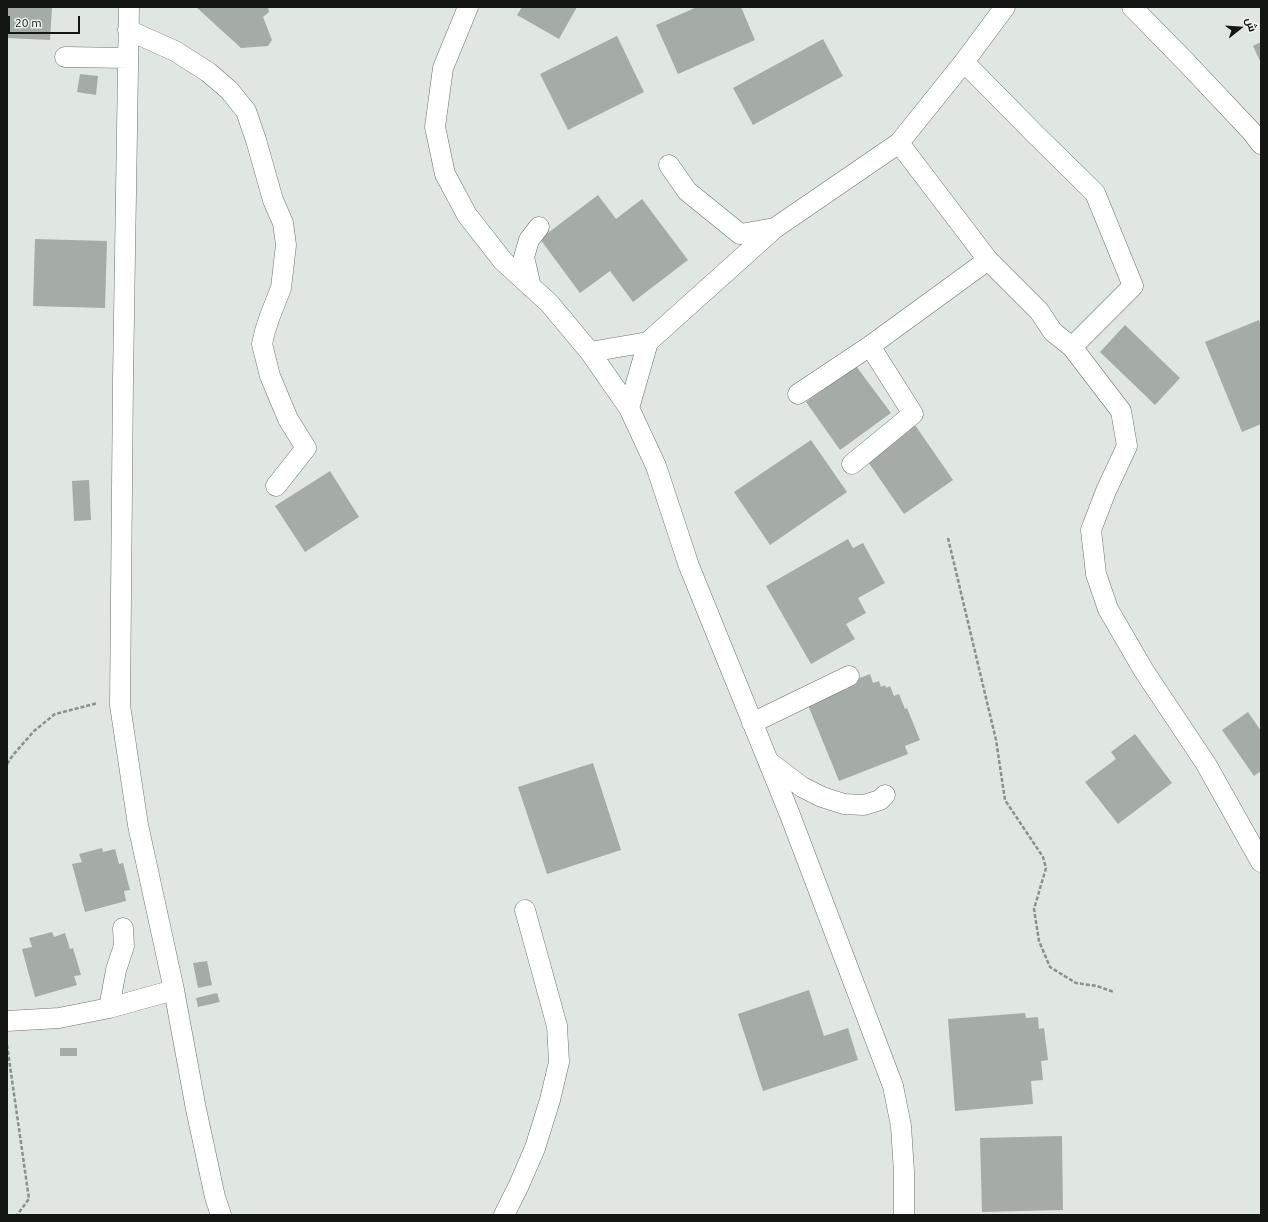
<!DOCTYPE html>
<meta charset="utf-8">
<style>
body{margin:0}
#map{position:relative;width:1268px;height:1222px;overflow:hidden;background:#e0e6e1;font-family:Ubuntu,Cairo,sans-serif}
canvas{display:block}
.frame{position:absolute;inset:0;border:8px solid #141614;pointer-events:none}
.north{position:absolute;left:1220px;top:8px;width:40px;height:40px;-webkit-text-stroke:3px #edf4ee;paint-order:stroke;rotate:73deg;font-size:11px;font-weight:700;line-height:16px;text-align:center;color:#141614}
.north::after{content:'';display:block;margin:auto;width:14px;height:18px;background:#141614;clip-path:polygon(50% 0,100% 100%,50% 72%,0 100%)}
.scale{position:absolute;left:8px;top:16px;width:72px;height:18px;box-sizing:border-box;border:2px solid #141614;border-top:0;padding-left:5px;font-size:12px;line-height:14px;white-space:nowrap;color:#141614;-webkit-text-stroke:3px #edf4ee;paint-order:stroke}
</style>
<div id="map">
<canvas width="1268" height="1222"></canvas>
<div class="frame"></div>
<div class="north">ش</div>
<div class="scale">20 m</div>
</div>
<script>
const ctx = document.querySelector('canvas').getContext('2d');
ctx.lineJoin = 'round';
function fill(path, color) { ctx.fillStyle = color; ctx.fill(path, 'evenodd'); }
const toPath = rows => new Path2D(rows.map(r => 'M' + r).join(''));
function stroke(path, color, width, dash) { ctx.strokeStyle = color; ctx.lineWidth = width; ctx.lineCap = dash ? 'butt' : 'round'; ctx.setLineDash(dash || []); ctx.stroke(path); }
const building = toPath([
 [7,7,52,7,50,40,7,38],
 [196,7,268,7,269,12,263,17,272,40,268,46,241,48],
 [522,7,577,7,559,39,517,15],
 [697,7,741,7,755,40,678,74,656,25],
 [617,36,644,92,568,130,540,74],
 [823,39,843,76,753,125,733,88],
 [1261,42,1261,63,1253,46],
 [80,74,98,76,96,95,77,92],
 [598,195,616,219,642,199,688,260,633,302,610,271,580,293,540,239],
 [35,239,107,241,105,308,33,306],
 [1259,320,1261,326,1261,424,1242,432,1205,342],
 [1125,325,1180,378,1155,405,1100,352],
 [856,366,891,413,840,450,806,402],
 [915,425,953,480,904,514,866,459],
 [811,440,847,492,770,545,734,492],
 [330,471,359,517,305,552,275,506],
 [89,480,91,520,74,521,72,481],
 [848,539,853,548,863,543,885,583,858,598,866,613,846,624,855,639,811,664,766,586],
 [870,674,873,683,879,681,881,687,885,685,886,688,890,686,894,696,899,694,905,709,907,708,920,740,905,746,908,754,839,781,808,705,849,688,847,683],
 [1248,712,1261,731,1261,771,1254,776,1222,730],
 [1135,734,1172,783,1118,824,1085,782,1116,759,1111,752],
 [593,763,621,850,547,874,518,787],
 [102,848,103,852,115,849,119,864,123,863,130,890,124,891,126,901,85,912,72,864,82,862,79,854],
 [52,932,54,937,65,933,70,949,73,948,81,975,74,976,77,985,35,997,22,949,32,947,29,938],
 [207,961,212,985,198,988,193,963],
 [809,990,824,1036,848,1028,858,1060,763,1091,738,1014],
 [217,993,220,1002,198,1007,196,998],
 [1025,1013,1026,1018,1038,1017,1039,1029,1044,1028,1048,1060,1041,1061,1043,1080,1031,1081,1033,1104,955,1111,948,1019],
 [60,1048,77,1048,77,1056,60,1056],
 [1062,1136,1063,1210,982,1212,980,1138]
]);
const path = toPath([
 [948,538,996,740,1005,800,1043,857,1046,868,1034,909,1039,941,1050,967,1076,983,1097,986,1114,992],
 [7,764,13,755,34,731,55,714,98,703],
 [7,1045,29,1199,17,1215]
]);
const street = toPath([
 [129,7,123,379,120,705,138,825,174,990,196,1109,215,1197,221,1215],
 [468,7,443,68,435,127,445,174,467,215,503,261,549,303,590,352,648,342,629,408,656,466,689,566,790,815,893,1086,901,1126,904,1172,904,1215],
 [1132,7,1185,61,1251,131,1261,144],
 [128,30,175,51,208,72,229,90,246,111,256,140,273,200,283,223,286,245,281,288,270,316,265,331,262,344,270,376,288,419,306,448,276,486],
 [65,57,128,58],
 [964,62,1035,134,1095,193,1133,286,1072,347],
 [899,143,988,260,1039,311,1053,332,1072,347,1121,411,1127,446,1106,491,1091,530,1096,574,1108,609,1144,671,1206,764,1261,862],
 [669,165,687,191,740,234,775,228],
 [531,287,524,257,529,240,539,227],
 [648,342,775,228,899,143,964,62,1005,7],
 [590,352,629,408],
 [798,394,870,346],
 [852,464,913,414,870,346,988,260],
 [752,723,849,676],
 [768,761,802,787,822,797,844,804,864,805,880,800,885,795],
 [109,1008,116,970,124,946,123,928],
 [7,1021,59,1018,109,1008,174,990],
 [504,1215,519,1185,535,1148,550,1100,559,1062,557,1026,525,910]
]);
fill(building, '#a5aca7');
stroke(street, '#6d736e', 21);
stroke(path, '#8c908d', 2.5, [4, 2]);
stroke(street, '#fff', 20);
</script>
